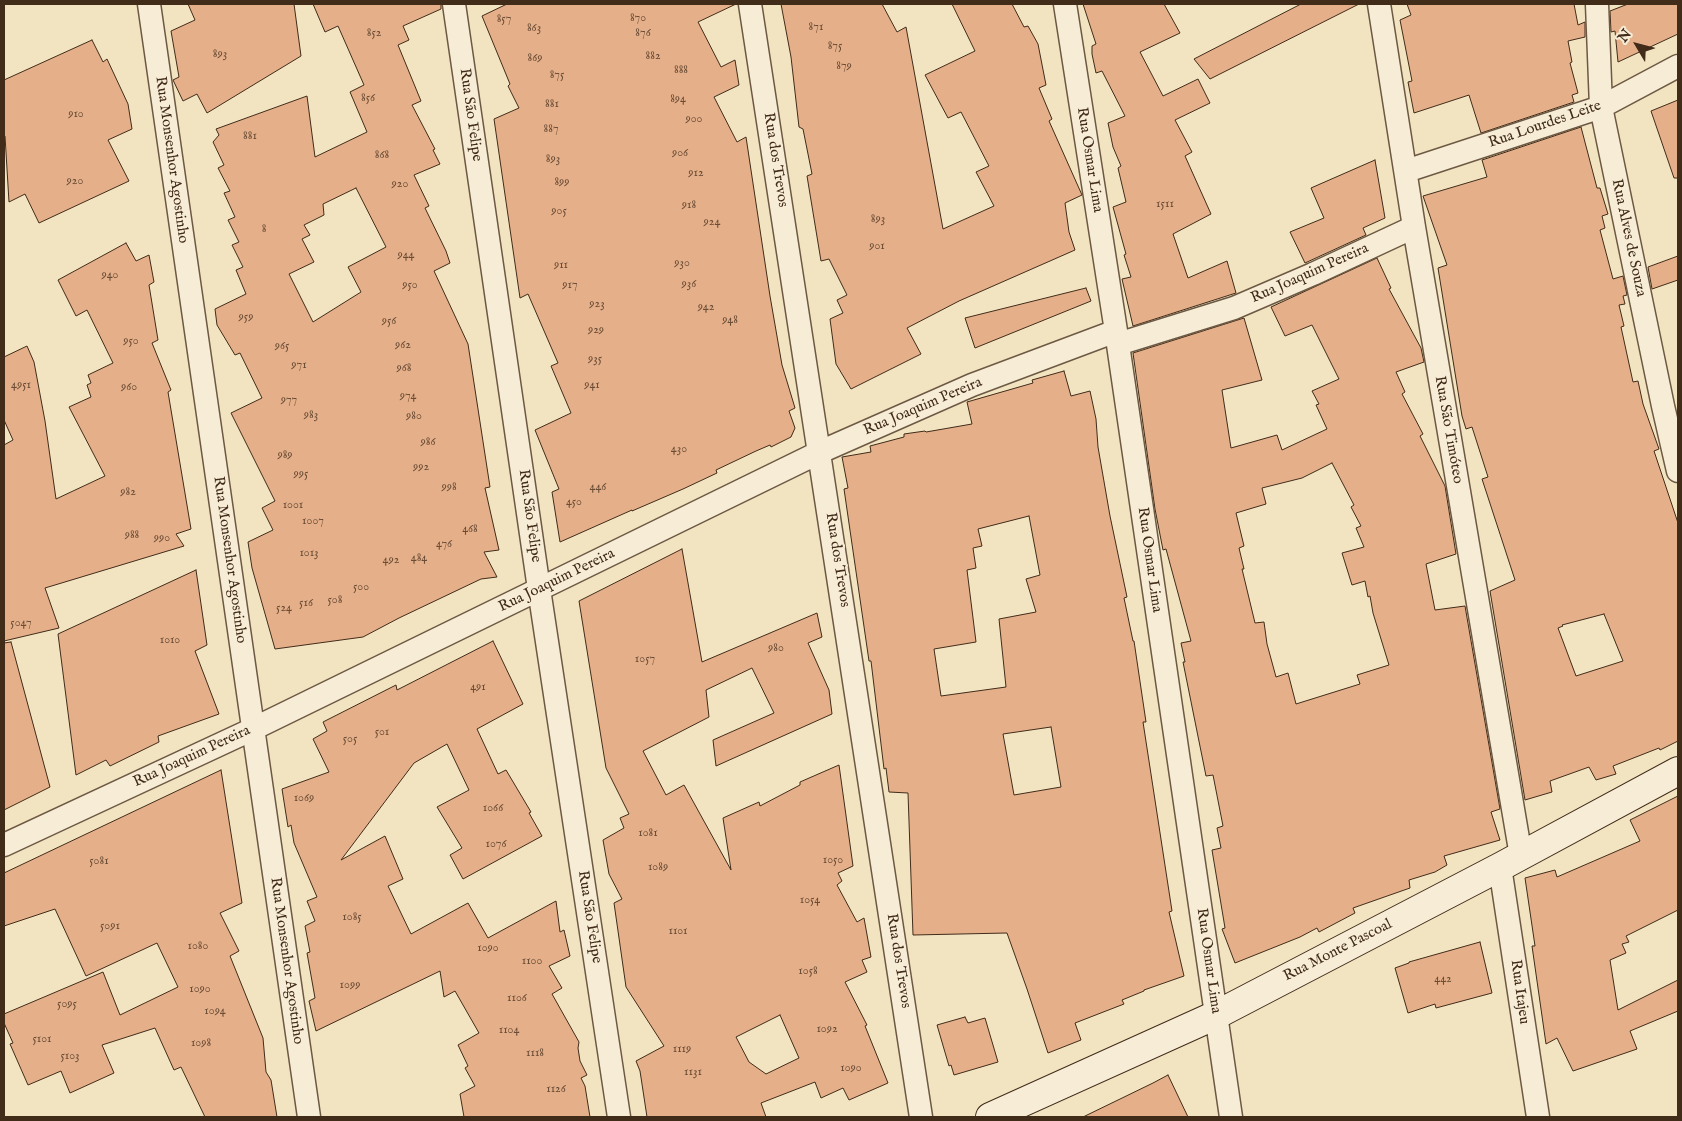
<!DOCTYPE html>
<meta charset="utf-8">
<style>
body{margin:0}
#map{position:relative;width:1682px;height:1121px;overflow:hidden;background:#f2e4c1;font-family:"IM FELL English",serif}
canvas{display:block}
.frame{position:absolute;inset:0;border:5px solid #412b19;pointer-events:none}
.north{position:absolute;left:1612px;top:20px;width:50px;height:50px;-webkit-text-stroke:4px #f7edd7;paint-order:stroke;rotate:307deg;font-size:14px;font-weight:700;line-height:20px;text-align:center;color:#412b19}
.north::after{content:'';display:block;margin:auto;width:18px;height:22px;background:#412b19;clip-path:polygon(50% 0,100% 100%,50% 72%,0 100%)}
</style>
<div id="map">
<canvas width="1682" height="1121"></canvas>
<div class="frame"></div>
<div class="north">N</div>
</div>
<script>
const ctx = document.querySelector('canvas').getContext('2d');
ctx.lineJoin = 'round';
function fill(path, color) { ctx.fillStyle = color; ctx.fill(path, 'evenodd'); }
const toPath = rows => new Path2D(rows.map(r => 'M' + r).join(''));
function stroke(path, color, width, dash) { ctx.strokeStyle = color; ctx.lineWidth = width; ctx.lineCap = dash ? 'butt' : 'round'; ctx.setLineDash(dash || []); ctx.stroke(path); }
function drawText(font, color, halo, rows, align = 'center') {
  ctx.font = font + ' "IM FELL English",serif'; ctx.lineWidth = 4.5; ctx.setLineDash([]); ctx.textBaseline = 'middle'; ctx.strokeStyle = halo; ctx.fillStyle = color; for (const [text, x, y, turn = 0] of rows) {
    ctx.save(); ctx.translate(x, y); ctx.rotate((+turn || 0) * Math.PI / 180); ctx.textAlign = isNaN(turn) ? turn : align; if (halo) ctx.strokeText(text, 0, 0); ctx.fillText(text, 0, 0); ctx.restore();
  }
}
const building = toPath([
 [188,4,294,4,301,56,207,113,197,94,183,101,173,80,179,77,171,31,195,20,188,4],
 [313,4,441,4,441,9,403,26,409,40,398,45,421,101,412,105,435,149,433,150,440,164,414,175,429,206,425,208,446,251,450,263,434,271,468,344,490,487,485,488,499,550,484,552,497,577,481,579,399,618,363,637,275,649,252,568,248,542,273,530,262,508,275,501,231,413,262,398,240,353,235,355,217,325,215,309,246,294,236,270,243,267,232,245,239,242,228,220,235,217,224,193,230,191,218,168,224,165,213,142,219,135,216,129,307,96,315,157,367,132,350,92,364,85,338,26,325,32,313,4],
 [356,188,386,247,348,267,361,292,313,322,289,274,314,262,302,239,310,235,304,225,324,215,323,204,356,188],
 [507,4,736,4,698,22,721,67,735,60,739,85,714,97,737,142,746,137,770,296,782,365,795,408,789,411,795,428,791,437,771,447,770,445,756,451,716,470,717,473,683,489,632,511,632,510,560,542,552,492,559,489,535,430,571,413,551,366,558,363,528,294,520,298,494,119,519,108,508,86,510,84,482,16,507,4],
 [781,4,882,4,897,32,906,27,943,229,994,206,976,172,989,166,961,112,948,118,925,75,975,51,952,4,1012,4,1024,27,1028,26,1038,44,1046,85,1039,88,1052,119,1049,121,1082,195,1065,203,1069,232,1075,250,959,301,907,328,921,354,851,389,836,364,830,319,843,313,837,300,847,295,829,259,821,261,807,176,812,174,803,129,799,127,791,57,781,4],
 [1083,4,1164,4,1180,33,1140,52,1163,96,1198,79,1210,103,1175,120,1192,152,1185,156,1211,214,1173,234,1188,278,1227,261,1236,293,1133,326,1122,279,1131,277,1124,255,1126,254,1113,207,1126,202,1118,168,1121,166,1113,147,1108,123,1125,116,1102,71,1096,73,1092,54,1092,46,1096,44,1083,4],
 [1301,4,1359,4,1210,79,1194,59,1301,4],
 [1407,4,1574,4,1578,25,1585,22,1585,37,1568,41,1572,62,1570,63,1578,93,1572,95,1574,102,1481,133,1469,95,1414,113,1408,82,1412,81,1400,20,1411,15,1407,4],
 [1628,4,1678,4,1678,34,1618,62,1615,31,1611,32,1610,11,1628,4],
 [92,40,103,62,107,59,128,104,132,129,108,140,129,181,39,223,25,194,9,202,5,136,4,137,4,80,92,40],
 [1678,100,1678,178,1674,178,1651,111,1678,100],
 [1581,127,1597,188,1600,188,1608,214,1602,216,1605,228,1600,230,1613,279,1623,276,1627,295,1623,296,1625,304,1619,305,1624,326,1621,327,1633,382,1638,381,1643,404,1659,449,1654,451,1678,523,1678,741,1660,750,1659,748,1613,766,1616,774,1596,780,1589,767,1550,781,1552,792,1525,800,1490,591,1515,580,1482,479,1488,477,1472,427,1466,429,1462,416,1438,268,1447,265,1423,196,1487,177,1482,160,1581,127],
 [1604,614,1623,661,1576,676,1558,628,1563,626,1562,625,1604,614],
 [1375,160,1385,218,1363,228,1366,235,1305,263,1290,232,1324,218,1311,188,1375,160],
 [126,243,136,261,149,255,154,282,149,285,158,340,152,343,171,390,168,392,191,529,176,534,184,546,45,588,59,628,4,641,4,445,13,440,4,420,4,357,27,346,34,362,45,421,56,499,105,476,69,407,91,397,87,385,91,383,88,375,113,363,87,310,76,316,58,280,126,243],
 [1678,256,1678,280,1652,289,1648,267,1678,256],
 [1377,258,1391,288,1389,289,1421,348,1424,362,1396,372,1405,392,1402,394,1423,434,1420,436,1445,486,1456,554,1426,564,1435,610,1465,606,1500,809,1491,812,1500,840,1444,856,1447,865,1435,872,1409,880,1410,888,1353,908,1355,913,1319,932,1317,928,1300,937,1235,963,1222,929,1225,928,1212,850,1221,848,1217,828,1223,826,1213,775,1206,776,1183,662,1185,662,1181,643,1191,641,1166,549,1163,550,1155,509,1133,353,1244,318,1262,380,1222,390,1231,448,1277,435,1282,450,1327,429,1316,405,1319,404,1312,391,1339,379,1312,325,1285,336,1271,307,1377,258],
 [1332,463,1354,505,1351,507,1361,526,1356,528,1364,547,1342,553,1352,585,1365,581,1368,597,1370,596,1373,613,1389,665,1357,675,1360,684,1296,704,1288,673,1276,677,1267,644,1264,622,1255,623,1242,569,1244,569,1239,548,1244,546,1236,513,1266,504,1262,488,1302,478,1332,463],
 [1086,288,1091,301,975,348,965,318,1086,288],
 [1064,371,1071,396,1090,391,1096,419,1098,447,1110,516,1127,597,1124,598,1133,641,1134,641,1146,722,1143,722,1172,911,1169,912,1184,976,1144,990,1144,991,1122,1000,1124,1004,1075,1023,1081,1040,1048,1053,1027,989,1007,933,913,935,908,793,889,792,886,768,884,769,871,661,869,661,844,489,848,488,842,457,871,452,870,446,904,437,904,434,925,431,926,432,972,424,967,402,1033,383,1032,380,1064,371],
 [1029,516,1040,575,1026,579,1036,612,999,619,1006,687,941,696,934,649,976,642,967,570,976,568,973,548,982,546,978,529,1029,516],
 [1051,727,1061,787,1014,795,1003,734,1051,727],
 [682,549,702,662,817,613,822,637,808,643,829,690,832,714,716,766,713,740,774,713,752,668,706,690,709,717,643,751,666,795,684,785,731,870,723,818,759,802,760,806,800,785,800,782,839,765,853,866,838,873,842,881,837,885,857,922,864,918,871,957,862,960,867,972,845,982,867,1025,865,1026,888,1083,849,1100,843,1088,821,1098,815,1082,761,1103,766,1117,647,1117,640,1071,636,1061,664,1046,626,987,614,903,622,899,609,874,603,840,624,828,620,818,629,814,606,768,579,601,682,549],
 [780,1015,799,1058,766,1074,749,1062,736,1037,780,1015],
 [196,570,207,645,195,651,219,714,158,736,159,742,110,766,106,760,76,775,58,634,196,570],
 [493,641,523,704,477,729,498,774,506,770,531,812,529,813,542,836,463,879,450,855,462,848,437,807,469,790,447,744,414,763,341,860,385,836,403,879,388,886,411,934,468,903,488,938,556,901,560,932,564,930,570,956,549,966,562,988,552,994,579,1042,578,1048,580,1061,587,1075,581,1078,585,1086,590,1117,464,1117,460,1094,475,1086,465,1068,468,1066,458,1045,479,1033,455,991,444,997,440,971,316,1031,309,1001,315,998,307,953,310,952,305,926,315,921,307,901,317,897,294,843,291,825,288,827,282,789,329,772,313,739,327,731,323,722,396,685,397,690,493,641],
 [11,642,50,787,4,810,4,643,11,642],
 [221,770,242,903,220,913,239,951,230,956,263,1038,266,1072,271,1080,277,1117,205,1117,181,1067,174,1070,155,1028,102,1045,114,1073,70,1093,61,1071,28,1085,10,1044,13,1043,4,1023,4,1014,103,972,120,1015,178,987,157,943,86,976,55,909,4,926,4,873,221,770],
 [1678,796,1678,910,1626,936,1629,942,1622,944,1626,953,1610,960,1618,1010,1678,980,1678,1011,1630,1031,1637,1049,1573,1071,1557,1038,1546,1044,1532,946,1535,946,1525,878,1555,870,1557,877,1640,841,1630,820,1678,796],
 [1480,942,1492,993,1436,1008,1435,1004,1408,1013,1395,968,1409,963,1409,962,1480,942],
 [965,1017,968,1023,985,1018,998,1062,954,1075,951,1065,949,1066,937,1025,965,1017],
 [1168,1075,1188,1117,1083,1117,1153,1083,1168,1075]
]);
const street = toPath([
 [149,4,309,1117],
 [454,4,539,589,619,1117],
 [750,4,921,1117],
 [1065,4,1116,331,1231,1117],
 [1379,4,1414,227,1521,856],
 [1597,4,1601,107,1663,406,1678,471],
 [1406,171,1601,107,1678,66],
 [1118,344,1234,308,1313,274,1414,227],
 [4,845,253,729,820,452,972,385,1116,331],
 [1500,867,1538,1117]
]);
const secondary = toPath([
 [990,1117,1216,1015,1500,867,1678,771]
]);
const numberNames = [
 ["870",638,19],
 ["857",504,20],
 ["871",816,28],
 ["863",534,29],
 ["852",374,34],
 ["876",643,34],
 ["875",835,47],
 ["893",220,55],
 ["882",653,57],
 ["869",535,59],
 ["879",844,67],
 ["888",681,71],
 ["875",557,76],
 ["856",368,99],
 ["894",678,100],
 ["881",552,105],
 ["910",76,115],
 ["900",694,120],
 ["887",551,130],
 ["881",250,137],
 ["906",680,154],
 ["868",382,156],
 ["893",553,160],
 ["912",696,174],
 ["920",75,182],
 ["899",562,183],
 ["920",400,185],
 ["1511",1165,205],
 ["918",689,206],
 ["905",559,212],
 ["893",878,220],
 ["924",712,223],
 ["8",264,230],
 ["901",877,247],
 ["944",406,256],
 ["930",682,264],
 ["911",561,266],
 ["940",110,276],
 ["936",689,285],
 ["950",410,286],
 ["917",570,286],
 ["923",597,305],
 ["942",706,308],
 ["959",246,318],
 ["948",730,321],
 ["956",389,322],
 ["929",596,331],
 ["950",131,342],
 ["962",403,346],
 ["965",282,347],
 ["935",595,360],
 ["971",299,366],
 ["968",404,369],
 ["4951",21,386],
 ["941",592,386],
 ["960",129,388],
 ["974",408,397],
 ["977",289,401],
 ["983",311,416],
 ["980",414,417],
 ["986",428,443],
 ["430",679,450],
 ["989",285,456],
 ["992",421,468],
 ["995",301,475],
 ["998",449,488],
 ["446",598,488],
 ["982",128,493],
 ["450",574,503],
 ["1001",293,506],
 ["1007",313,522],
 ["468",470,530],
 ["988",132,536],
 ["990",162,539],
 ["476",444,545],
 ["1013",309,554],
 ["484",419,559],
 ["492",391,561],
 ["500",361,588],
 ["508",335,601],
 ["516",306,604],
 ["524",284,609],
 ["5047",21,624],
 ["1010",170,641],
 ["980",776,649],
 ["1057",645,660],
 ["491",478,688],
 ["501",382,733],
 ["505",350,740],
 ["1069",304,799],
 ["1066",493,809],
 ["1081",648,834],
 ["1076",496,845],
 ["1050",833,861],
 ["5081",99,862],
 ["1089",658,868],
 ["1054",810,901],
 ["1085",352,918],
 ["5091",110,927],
 ["1101",678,932],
 ["1080",198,947],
 ["1090",488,949],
 ["1100",532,962],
 ["1058",808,972],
 ["442",1443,980],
 ["1099",350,986],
 ["1090",200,990],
 ["1106",517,999],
 ["5095",67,1005],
 ["1094",215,1012],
 ["1092",827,1030],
 ["1104",509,1031],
 ["5101",42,1040],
 ["1098",201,1044],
 ["1119",682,1050],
 ["1118",535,1054],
 ["5103",70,1057],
 ["1090",851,1069],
 ["1131",693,1073],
 ["1126",556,1090]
];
const streetNames = [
 ["Rua São Felipe",470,115,82],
 ["Rua Lourdes Leite",1545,125,-19],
 ["Rua Monsenhor Agostinho",171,160,82],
 ["Rua dos Trevos",775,160,81],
 ["Rua Osmar Lima",1089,160,81],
 ["Rua Alves de Souza",1628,238,78],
 ["Rua Joaquim Pereira",1310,274,-24],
 ["Rua Joaquim Pereira",923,407,-23],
 ["Rua São Timóteo",1448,430,80],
 ["Rua São Felipe",529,516,82],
 ["Rua Monsenhor Agostinho",229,560,82],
 ["Rua dos Trevos",837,560,81],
 ["Rua Osmar Lima",1149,560,82],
 ["Rua Joaquim Pereira",557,581,-26],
 ["Rua Joaquim Pereira",192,757,-25],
 ["Rua São Felipe",589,917,81],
 ["Rua Monte Pascoal",1338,951,-27],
 ["Rua Monsenhor Agostinho",286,961,82],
 ["Rua dos Trevos",898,961,81],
 ["Rua Osmar Lima",1208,961,82],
 ["Rua Itajeu",1519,992,82]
];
fill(building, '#e4af89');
stroke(building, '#412b19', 1);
stroke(street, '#6d5943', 25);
stroke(secondary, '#412b19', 30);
stroke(street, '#f7edd7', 22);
stroke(secondary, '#f7edd7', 28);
drawText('12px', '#6a4c35', null, numberNames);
drawText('15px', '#412b19', '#f7edd7', streetNames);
</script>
